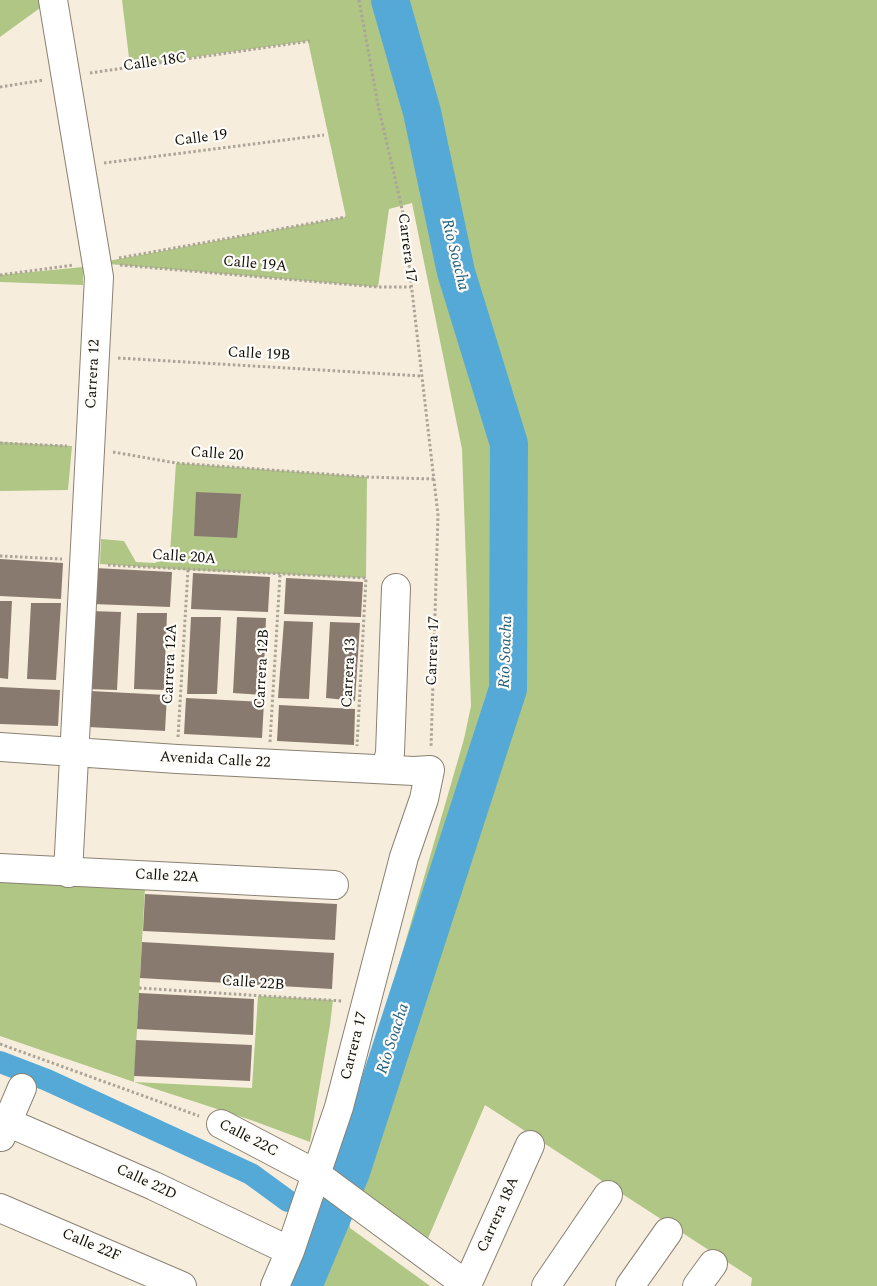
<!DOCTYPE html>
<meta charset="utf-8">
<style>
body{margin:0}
canvas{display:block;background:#f7eddd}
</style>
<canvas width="877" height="1286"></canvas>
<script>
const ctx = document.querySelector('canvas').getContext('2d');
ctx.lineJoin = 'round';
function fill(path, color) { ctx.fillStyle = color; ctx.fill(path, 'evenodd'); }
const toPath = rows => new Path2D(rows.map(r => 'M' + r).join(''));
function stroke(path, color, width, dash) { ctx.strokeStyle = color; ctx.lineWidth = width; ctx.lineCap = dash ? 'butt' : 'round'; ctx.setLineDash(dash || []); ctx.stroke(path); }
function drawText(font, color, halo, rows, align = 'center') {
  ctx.font = font + ' Spectral,serif'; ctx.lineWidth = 4.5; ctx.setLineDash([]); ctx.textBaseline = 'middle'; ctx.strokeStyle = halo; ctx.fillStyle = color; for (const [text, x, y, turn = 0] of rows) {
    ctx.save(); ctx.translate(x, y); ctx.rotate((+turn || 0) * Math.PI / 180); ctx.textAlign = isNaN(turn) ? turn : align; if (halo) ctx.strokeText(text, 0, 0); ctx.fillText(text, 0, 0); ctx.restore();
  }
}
const green = toPath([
 [0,0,39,0,40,8,0,37],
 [122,0,877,0,877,1286,751,1286,752,1278,485,1105,426,1243,349,1214,350,1228,430,1286,290,1286,340,1168,464,739,471,706,462,449,412,203,389,209,378,287,97,263,346,217,308,41,130,66],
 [83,267,83,285,0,282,0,275],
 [0,442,72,446,68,490,0,491],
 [176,463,367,477,366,578,188,570,100,564,101,539,124,541,136,562,155,563,170,554],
 [0,880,145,888,134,1082,252,1088,258,996,333,1000,330,1025,310,1142,251,1120,134,1082,0,1036]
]);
const canal = toPath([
 [0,1062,47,1080,251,1174,288,1201]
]);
const river = toPath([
 [303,1286,351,1172,508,689,509,444,456,272,422,112,390,0]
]);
const building = toPath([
 [196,492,241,494,237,538,194,536],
 [0,559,63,563,61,599,0,596],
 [95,568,172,572,170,607,93,604],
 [193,573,270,577,268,612,191,609],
 [286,578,363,582,361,617,284,614],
 [0,601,12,601,8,679,0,678],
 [31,603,61,603,56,680,27,679],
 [91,611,121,612,117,690,87,689],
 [137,613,167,613,164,690,134,689],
 [191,617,221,617,217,694,187,694],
 [237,617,266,618,263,695,233,693],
 [284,621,313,622,309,699,278,698],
 [330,622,360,623,355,701,326,698],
 [0,687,60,690,58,726,0,724],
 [90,691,167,695,165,731,88,727],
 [186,698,264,702,262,738,184,734],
 [279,705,355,709,354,745,277,741],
 [145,894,337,904,335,940,143,931],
 [142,942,334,953,332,989,140,978],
 [139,993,254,999,253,1035,137,1029],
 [136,1040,252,1045,250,1081,134,1076]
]);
const path = toPath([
 [359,0,378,105,403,213,438,515,431,748],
 [90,73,310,41],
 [0,87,44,80],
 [104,163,324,135],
 [119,258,346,217],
 [120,265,378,287,411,287],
 [0,275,74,265],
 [118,358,422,376],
 [0,443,67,446],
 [113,452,176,463,367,477,434,479],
 [0,556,62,559],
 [108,565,366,578,357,746],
 [178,737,188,570],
 [270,742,280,575],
 [139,988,343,1001],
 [0,1044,199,1116]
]);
const minor = toPath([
 [53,0,99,277,68,873],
 [0,747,177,759,414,771,430,770,424,799,404,857,339,1107,290,1251,275,1286],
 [386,769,390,753,396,588],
 [0,868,334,885],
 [0,1119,154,1186,290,1251],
 [221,1124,316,1174,468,1286],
 [1,1137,22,1088],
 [0,1208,182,1286],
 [467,1285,530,1145],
 [546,1286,608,1195],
 [630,1286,668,1232],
 [697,1286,713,1264]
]);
const streetNames = [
 ["Calle 18C",155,63,-8],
 ["Calle 19",201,139,-7],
 ["Carrera 17",406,248,83],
 ["Calle 19A",255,265,5],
 ["Calle 19B",259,355,3],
 ["Carrera 12",94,374,-87],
 ["Calle 20",217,455,4],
 ["Calle 20A",184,558,4],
 ["Carrera 17",434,651,-88],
 ["Carrera 12A",171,664,-87],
 ["Carrera 12B",263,669,-87],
 ["Carrera 13",350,673,-87],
 ["Avenida Calle 22",215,761,3],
 ["Calle 22A",167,877,3],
 ["Calle 22B",253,984,4],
 ["Carrera 17",355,1046,-76],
 ["Calle 22C",248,1139,27],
 ["Calle 22D",146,1183,25],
 ["Carrera 18A",499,1215,-66],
 ["Calle 22F",91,1246,23]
];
const waterNames = [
 ["Río Soacha",454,255,76],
 ["Río Soacha",507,652,-88],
 ["Río Soacha",394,1039,-72]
];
fill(green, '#afc685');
stroke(canal, '#55a9d7', 22);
stroke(river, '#55a9d7', 38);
fill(building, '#897a6f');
stroke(minor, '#8a8172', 30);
stroke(path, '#aba497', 3, [2.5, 2.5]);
stroke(minor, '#fff', 28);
drawText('15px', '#100d07', '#fdfcf8', streetNames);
drawText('italic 16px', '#1c5b7b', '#fdfcf8', waterNames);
</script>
